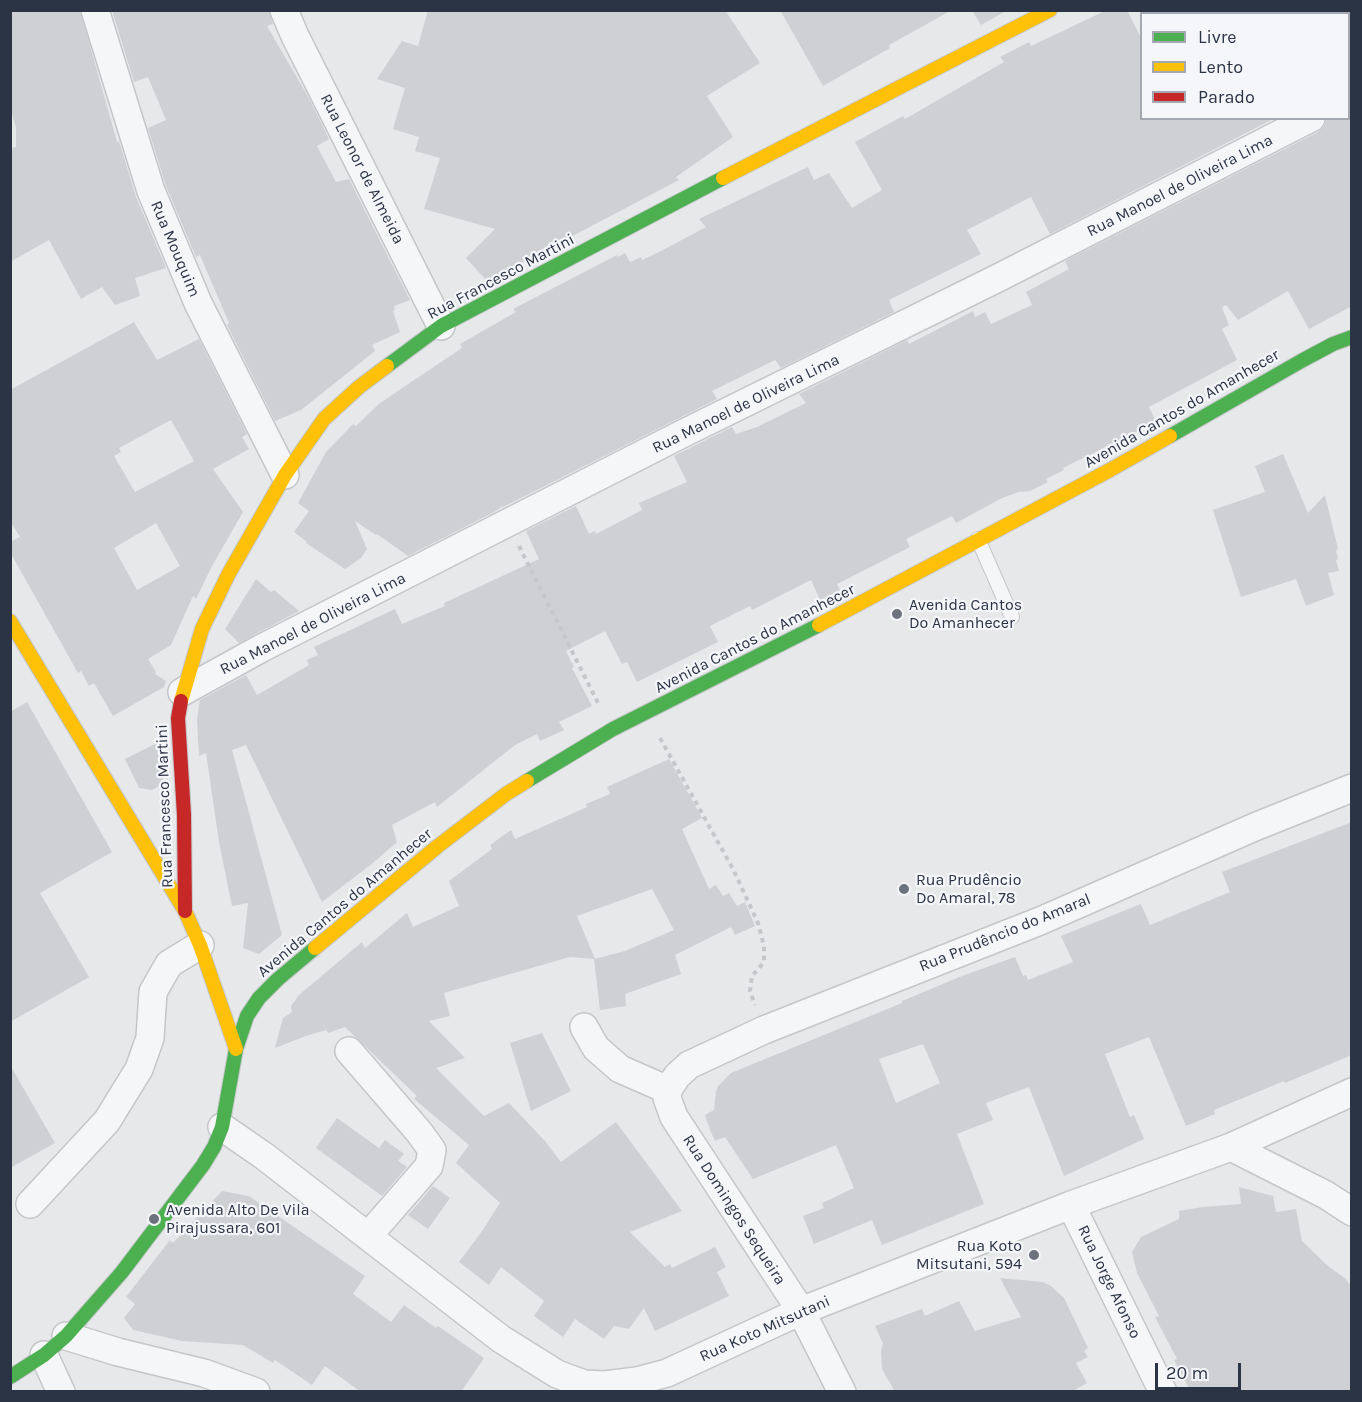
<!DOCTYPE html>
<meta charset="utf-8">
<style>
body{margin:0}
#map{position:relative;width:1362px;height:1402px;overflow:hidden;background:#e6e8ea;font-family:Karla,sans-serif}
canvas{display:block}
.frame{position:absolute;inset:0;border:12px solid #2b3445;pointer-events:none}
.legend{position:absolute;left:1140px;top:12px;width:210px;height:108px;box-sizing:border-box;background:#f4f6f9;border:2px solid #a4a8b1;margin:0;padding:8px 10px;list-style:none;font-size:18px;color:#2b3445}
.legend li{display:flex;align-items:center;gap:12px;height:30px}
.legend b{width:30px;border:2px solid #a4a8b1}
.scale{position:absolute;left:1155px;top:1363px;width:86px;height:27px;box-sizing:border-box;border:3px solid #2b3445;border-top:0;padding-left:8px;font-size:18px;line-height:21px;white-space:nowrap;color:#2b3445;-webkit-text-stroke:4px #f4f6f9;paint-order:stroke}
</style>
<div id="map">
<canvas width="1362" height="1402"></canvas>
<div class="frame"></div>
<ul class="legend">
<li><b style="height:8px;background:#4caf50"></b>Livre</li>
<li><b style="height:8px;background:#ffc107"></b>Lento</li>
<li><b style="height:8px;background:#c62828"></b>Parado</li>
</ul>
<div class="scale">20 m</div>
</div>
<script>
const ctx = document.querySelector('canvas').getContext('2d');
ctx.lineJoin = 'round';
function fill(path, color) { ctx.fillStyle = color; ctx.fill(path, 'evenodd'); }
const toPath = rows => new Path2D(rows.map(r => 'M' + r).join(''));
function stroke(path, color, width, dash) { ctx.strokeStyle = color; ctx.lineWidth = width; ctx.lineCap = dash ? 'butt' : 'round'; ctx.setLineDash(dash || []); ctx.stroke(path); }
function drawText(font, color, halo, rows, align = 'center') {
  ctx.font = font + ' Karla,sans-serif'; ctx.lineWidth = 4.5; ctx.setLineDash([]); ctx.textBaseline = 'middle'; ctx.strokeStyle = halo; ctx.fillStyle = color; for (const [text, x, y, turn = 0] of rows) {
    ctx.save(); ctx.translate(x, y); ctx.rotate((+turn || 0) * Math.PI / 180); ctx.textAlign = isNaN(turn) ? turn : align; if (halo) ctx.strokeText(text, 0, 0); ctx.fillText(text, 0, 0); ctx.restore();
  }
}
const building = toPath([
 [10,10,80,10,117,142,119,141,136,197,166,268,135,278,140,296,115,305,102,287,81,299,49,240,10,262,10,149,16,147,16,127,10,108],
 [112,10,269,10,273,24,267,26,310,100,329,139,317,146,336,182,349,179,410,300,394,306,395,310,393,311,400,332,372,345,375,351,301,410,275,421,227,325,229,323,200,255,196,257,166,186,148,128,166,120,148,77,134,82],
 [428,10,725,10,760,63,707,96,733,137,676,177,679,180,487,281,466,258,495,229,424,209,440,158,415,151,419,137,393,129,405,88,377,79,402,41,418,46],
 [780,10,952,10,889,45,890,48,823,86],
 [972,10,1008,10,981,25],
 [1107,10,1127,10,1142,40,1142,118,1275,118,1050,234,1031,197,967,230,981,254,889,300,894,312,781,368,775,360,712,391,717,399,503,507,503,506,494,512,408,556,377,534,376,535,355,521,367,549,361,558,345,569,306,543,307,542,294,532,309,511,298,503,326,452,353,424,356,426,380,403,462,348,460,344,516,312,513,309,617,255,618,257,625,253,630,262,641,257,642,260,661,251,706,227,699,219,808,167,814,180,829,173,852,208,882,190,855,142,903,116,905,119,1004,62,1000,57,1029,42,1031,46],
 [1327,118,1352,118,1352,306,1309,329,1288,291,1238,320,1226,305,1222,307,1229,325,1222,329,1237,360,1149,407,1156,422,1063,468,1064,470,1046,479,1048,482,1030,491,1019,492,1002,498,956,523,952,516,906,539,910,547,837,584,840,590,820,600,811,580,752,610,750,606,710,626,718,642,637,682,627,662,622,664,605,631,566,651,574,667,572,668,592,706,559,722,564,730,540,741,537,734,515,745,437,807,435,802,392,825,397,842,373,863,322,902,246,745,232,750,282,935,259,954,243,948,248,903,232,906,219,842,206,753,199,756,197,719,200,700,246,675,257,695,309,665,307,660,318,655,314,647,395,609,402,624,445,606,444,603,539,559,526,531,576,506,589,534,595,531,596,534,642,510,639,503,687,482,674,456,732,427,736,434,757,427,806,403,799,394,907,340,909,344,973,311,975,317,985,312,991,324,1032,305,1026,292,1069,269,1065,261,1318,132,1324,126],
 [134,322,157,360,199,339,247,434,242,437,249,449,213,469,243,512,212,566,196,599,193,596,171,645,148,659,156,672,155,674,166,681,164,687,113,716,94,683,89,686,81,671,78,673,10,552,10,542,20,537,10,521,10,390],
 [171,420,194,461,135,492,114,456,121,452,119,448],
 [156,523,180,566,137,590,114,548],
 [1283,454,1308,513,1325,495,1338,549,1336,550,1338,559,1336,560,1339,571,1328,573,1334,595,1306,606,1296,579,1241,597,1213,510,1265,492,1255,466],
 [256,579,271,592,274,590,299,611,239,643,225,629],
 [27,702,112,852,40,893,89,977,10,1022,10,712],
 [161,741,163,784,152,790,139,788,125,759],
 [669,759,702,818,682,829,709,889,716,885,723,896,729,893,737,906,745,902,755,926,735,935,731,927,675,955,681,974,625,994,626,1006,600,1010,594,959,625,951,674,930,652,889,577,916,595,959,570,957,444,993,450,1016,429,1021,465,1058,436,1068,484,1116,509,1103,545,1141,561,1162,616,1122,682,1211,630,1232,665,1267,670,1264,672,1268,715,1247,726,1267,717,1272,729,1296,655,1331,644,1308,629,1329,614,1326,604,1339,575,1319,563,1337,534,1316,544,1301,501,1267,489,1285,459,1262,482,1231,500,1203,456,1163,469,1145,414,1099,417,1096,345,1027,328,1033,326,1030,306,1036,275,1048,283,1018,292,1012,291,1006,299,995,362,942,365,948,407,913,413,927,459,906,449,881,492,849,490,845,511,830,515,839,587,807,586,804,610,794,607,787],
 [1352,822,1352,1055,1285,1083,1284,1081,1214,1110,1215,1114,1186,1126,1149,1037,1105,1054,1130,1117,1134,1115,1144,1139,1064,1176,1029,1087,986,1103,993,1120,957,1134,984,1204,882,1245,872,1220,814,1244,803,1216,824,1208,822,1203,854,1188,836,1145,753,1179,725,1137,715,1141,710,1130,705,1115,714,1110,716,1092,718,1086,731,1073,902,1003,902,1001,962,976,1015,957,1023,976,1026,975,1028,980,1073,962,1061,936,1141,904,1150,925,1230,892,1222,872],
 [923,1044,940,1083,896,1103,879,1059],
 [542,1033,571,1091,531,1111,510,1043],
 [10,1065,55,1143,10,1168],
 [337,1118,379,1148,385,1140,404,1154,398,1161,407,1167,382,1196,316,1148],
 [433,1186,450,1198,428,1229,408,1215],
 [1239,1187,1273,1196,1276,1212,1296,1209,1302,1241,1329,1267,1345,1278,1352,1287,1352,1392,1191,1392,1174,1360,1177,1359,1155,1317,1159,1316,1137,1273,1132,1252,1141,1237,1179,1219,1179,1211,1203,1207,1241,1204],
 [222,1191,249,1196,365,1276,353,1294,391,1322,404,1305,436,1328,438,1326,484,1358,461,1392,361,1392,325,1366,312,1385,275,1360,273,1363,243,1345,182,1341,133,1330,124,1318,135,1304,126,1297,170,1240,173,1243],
 [1000,1278,1043,1282,1051,1286,1064,1298,1088,1348,1084,1351,1088,1357,1076,1363,1087,1383,1071,1392,895,1392,882,1369,881,1350,883,1344,875,1326,922,1309,925,1316,959,1301,975,1331,1021,1317]
]);
const path = toPath([
 [519,546,598,703],
 [660,738,733,869,758,923,764,946,764,962,752,976,750,991,755,1005]
]);
const lane = toPath([
 [978,539,1012,617]
]);
const street = toPath([
 [95,10,151,191,198,303,285,475],
 [284,10,295,36,441,326],
 [1348,98,1352,96],
 [182,692,260,649,682,434,998,278,1311,118],
 [584,1027,596,1048,620,1069,668,1090],
 [349,1051,419,1132,432,1150,429,1166,368,1236],
 [222,1127,264,1156,501,1339,557,1374,584,1384,605,1385,637,1381,667,1373,801,1311,1071,1205,1231,1147,1352,1092],
 [1231,1147,1326,1195,1352,1212],
 [30,1204,107,1121,139,1069,150,1038,153,992,169,964,200,945],
 [1071,1205,1163,1392],
 [66,1336,118,1352,204,1373,256,1392],
 [44,1355,61,1392],
 [842,1392,801,1311,674,1117,667,1098,668,1090,677,1076,689,1065,764,1030,1040,921,1257,826,1352,788]
]);
const fast = toPath([
 [387,366,441,326,723,178],
 [1170,436,1303,360,1333,344,1352,337],
 [527,781,613,729,819,625],
 [10,1377,44,1355,66,1336,122,1272,203,1165,214,1147,222,1127,236,1049,247,1016,259,998,278,979,315,948]
]);
const slow = toPath([
 [723,178,1050,10],
 [10,621,185,911,200,945,236,1049],
 [819,625,1110,470,1170,436],
 [181,701,202,629,228,575,285,475,324,419,359,387,387,366],
 [315,948,438,846,506,794,527,781]
]);
const jam = toPath([
 [181,701,178,718,184,815,185,911]
]);
const markers = [
 [897,614,6,"#6c737f"],
 [904,889,6,"#6c737f"],
 [154,1219,6,"#6c737f"],
 [1034,1255,6,"#6c737f"]
];
const streetNames = [
 ["Rua Leonor de Almeida",362,169,63],
 ["Rua Manoel de Oliveira Lima",1180,186,-27],
 ["Rua Mouquim",175,249,67],
 ["Rua Francesco Martini",501,277,-28],
 ["Rua Manoel de Oliveira Lima",746,404,-26],
 ["Avenida Cantos do Amanhecer",1182,409,-30],
 ["Rua Manoel de Oliveira Lima",313,624,-27],
 ["Avenida Cantos do Amanhecer",755,639,-27],
 ["Rua Francesco Martini",165,806,-92],
 ["Avenida Cantos do Amanhecer",345,903,-40],
 ["Rua Prudêncio do Amaral",1005,933,-22],
 ["Rua Domingos Sequeira",734,1210,57],
 ["Rua Jorge Afonso",1109,1282,64],
 ["Rua Koto Mitsutani",765,1329,-24]
];
const poiNames = [
 ["Avenida Cantos",909,605],
 ["Do Amanhecer",909,623],
 ["Rua Prudêncio",916,880],
 ["Do Amaral, 78",916,898],
 ["Avenida Alto De Vila",166,1210],
 ["Pirajussara, 601",166,1228],
 ["Rua Koto",1022,1246,"right"],
 ["Mitsutani, 594",1022,1264,"right"]
];
fill(building, '#ced0d3');
stroke(lane, '#c4c6c8', 16);
stroke(street, '#c4c6c8', 30);
stroke(fast, '#c4c6c8', 16);
stroke(slow, '#c4c6c8', 16);
stroke(jam, '#c4c6c8', 16);
stroke(path, '#c5c6ca', 4, [4.5, 4.5]);
stroke(lane, '#f5f6f7', 14);
stroke(street, '#f5f6f7', 27);
stroke(fast, '#4caf50', 14);
stroke(slow, '#ffc107', 14);
stroke(jam, '#c62828', 14);
for (const [x, y, r, color] of markers) { const dot = new Path2D(); dot.arc(x, y, r, 0, 2 * Math.PI); ctx.fillStyle = color; ctx.fill(dot); stroke(dot, '#f4f6f9', 2); }
drawText('16px', '#2b3445', '#f4f6f9', streetNames);
drawText('16px', '#2b3445', '#f4f6f9', poiNames, 'left');
</script>
